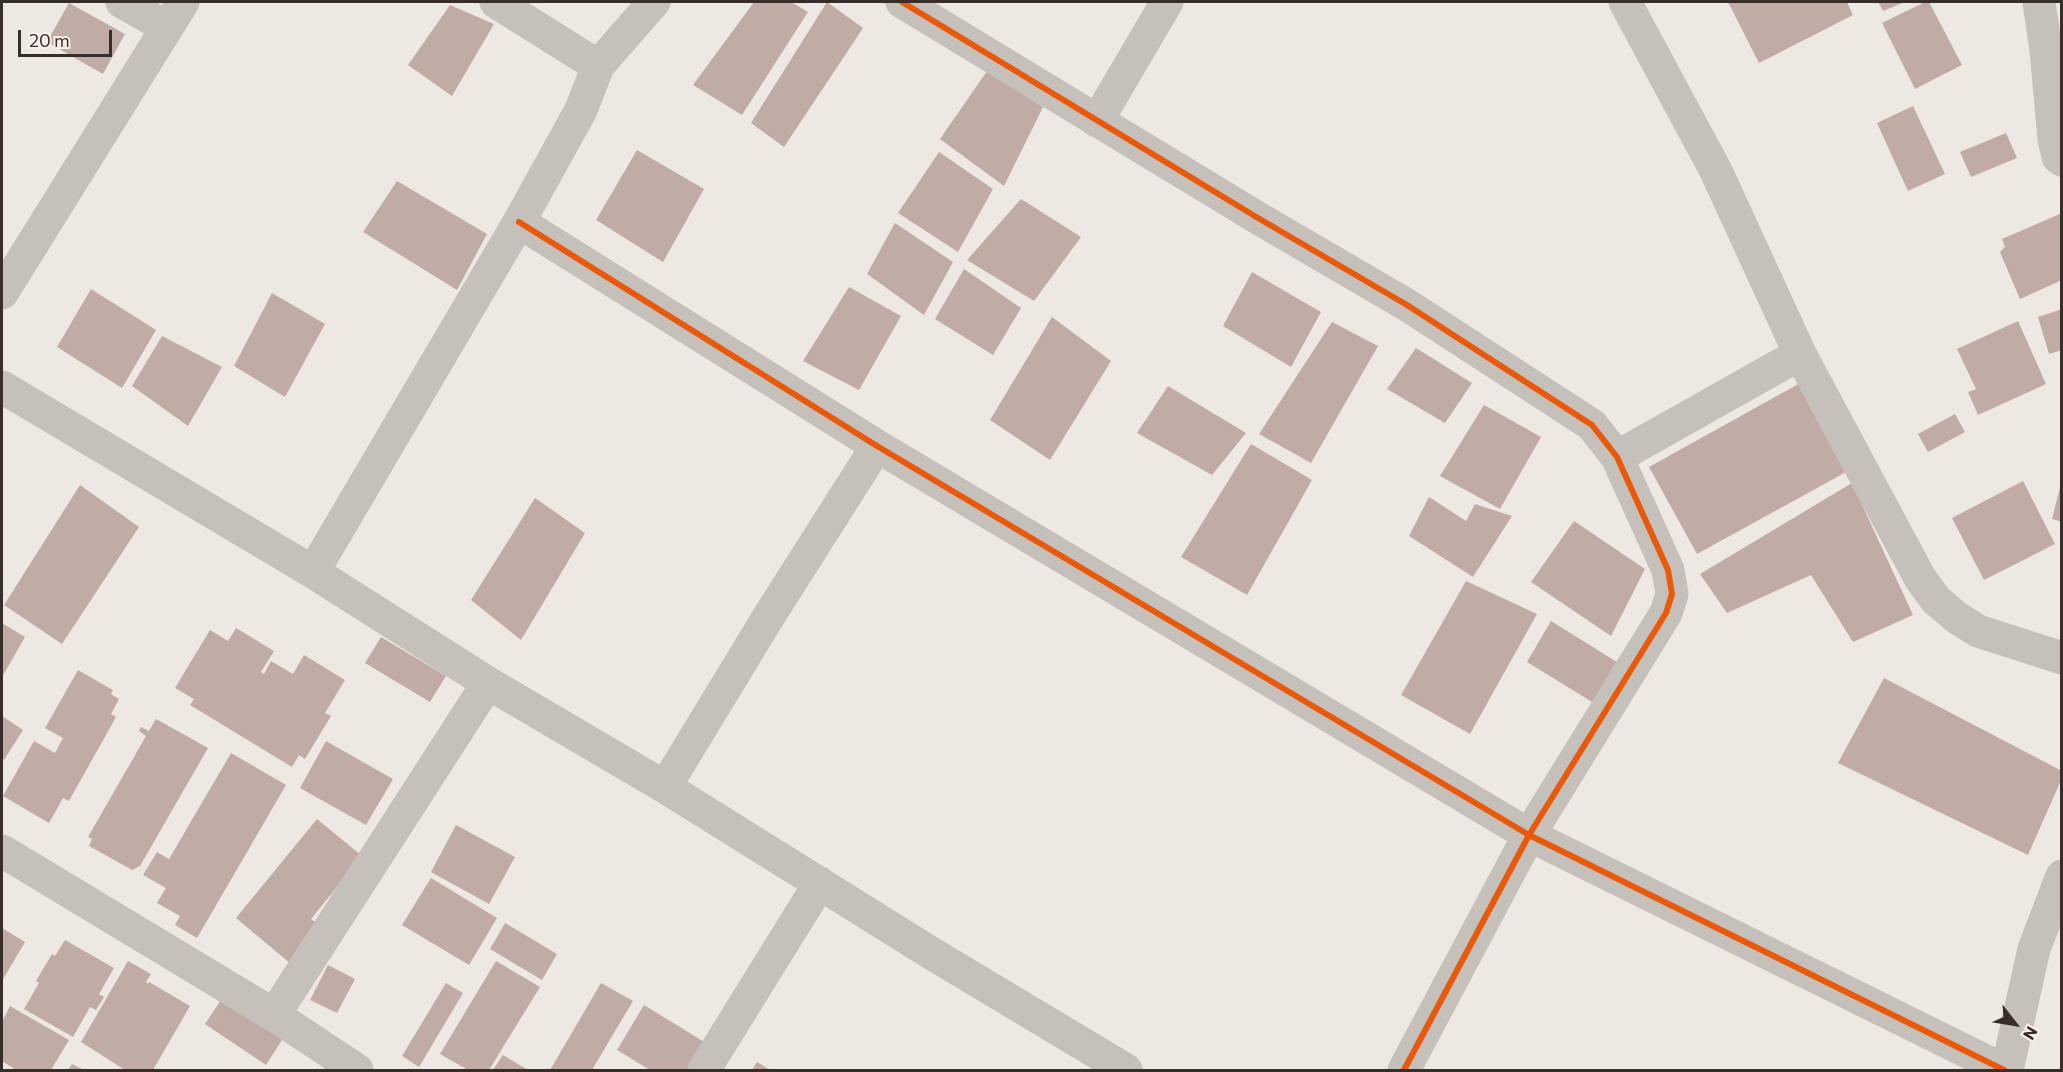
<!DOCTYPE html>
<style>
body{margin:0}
#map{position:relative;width:2063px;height:1072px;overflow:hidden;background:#ede8e2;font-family:Commissioner,sans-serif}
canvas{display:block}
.frame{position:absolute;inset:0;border:3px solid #372d29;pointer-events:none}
.north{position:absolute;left:1985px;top:994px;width:60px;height:60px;-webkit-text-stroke:4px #faf2ea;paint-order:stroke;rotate:121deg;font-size:16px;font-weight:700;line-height:24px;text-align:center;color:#372d29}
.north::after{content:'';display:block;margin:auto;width:21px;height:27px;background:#372d29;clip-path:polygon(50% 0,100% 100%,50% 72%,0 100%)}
.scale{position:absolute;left:18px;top:30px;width:94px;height:27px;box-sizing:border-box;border:3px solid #372d29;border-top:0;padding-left:8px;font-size:18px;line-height:21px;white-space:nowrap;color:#372d29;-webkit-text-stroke:4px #faf2ea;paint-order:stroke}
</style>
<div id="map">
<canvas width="2063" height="1072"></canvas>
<div class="frame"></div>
<div class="north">N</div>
<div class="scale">20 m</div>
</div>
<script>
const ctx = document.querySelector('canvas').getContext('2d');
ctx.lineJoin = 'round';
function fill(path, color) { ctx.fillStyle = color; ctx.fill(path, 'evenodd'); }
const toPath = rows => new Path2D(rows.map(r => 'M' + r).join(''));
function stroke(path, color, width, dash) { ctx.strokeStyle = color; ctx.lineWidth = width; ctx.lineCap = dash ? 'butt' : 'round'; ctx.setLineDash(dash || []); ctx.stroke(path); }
const building = toPath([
 [754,2,791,2,808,12,742,115,693,85],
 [827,2,863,28,784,147,751,123],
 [1728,2,1847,2,1853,15,1759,63],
 [1878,2,1905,2,1883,11],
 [1925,2,1929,2,1962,65,1915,89,1882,23],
 [69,3,125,34,103,74,47,42],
 [450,5,494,24,452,96,408,65],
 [987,71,1043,107,1004,186,940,139],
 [1913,106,1945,174,1908,191,1877,123],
 [2006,133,2017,158,1971,177,1960,152],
 [637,150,704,189,663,262,596,220],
 [939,152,993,189,958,252,898,213],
 [397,181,487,234,457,290,363,232],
 [1021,199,1081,237,1034,301,967,260],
 [2062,213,2062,280,2020,299,2000,252,2005,247,2002,239],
 [895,223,953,262,924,315,867,274],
 [964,269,1021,308,993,355,935,319],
 [1252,272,1321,312,1291,367,1223,326],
 [849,287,901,316,859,390,803,361],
 [91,289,156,330,122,388,57,347],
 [272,293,325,324,285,397,234,366],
 [2062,309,2062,350,2049,354,2038,317],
 [1052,317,1111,361,1050,460,990,420],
 [2018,321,2046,384,1978,415,1968,392,1976,389,1957,349],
 [1332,322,1378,346,1311,463,1259,434],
 [162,336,222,367,188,426,132,386],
 [1416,348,1472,383,1445,423,1387,389],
 [1802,382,1848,471,1697,554,1649,467],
 [1168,386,1246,433,1212,475,1137,433],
 [1484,405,1541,437,1500,509,1440,476],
 [1955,414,1965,432,1928,452,1918,434],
 [1251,444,1312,480,1247,595,1181,557],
 [2023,481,2055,544,1984,580,1952,518],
 [1852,483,1913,615,1853,642,1811,575,1727,613,1700,574],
 [2061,483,2062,483,2062,522,2052,519],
 [80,485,139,527,62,644,4,605],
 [1429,497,1466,521,1475,504,1512,516,1473,577,1409,536],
 [535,498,585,533,521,640,471,600],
 [1574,521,1645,569,1611,636,1531,582],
 [1466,581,1537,614,1470,734,1401,695],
 [1551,621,1620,664,1597,705,1527,662],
 [2,623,25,637,2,677],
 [236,628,274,651,261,672,264,674,271,661,293,674,304,655,345,680,325,713,331,716,305,759,299,755,292,767,190,705,194,699,175,688,210,630,228,641],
 [381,637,446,676,430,702,365,663],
 [78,670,113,690,111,694,119,699,111,714,116,717,69,801,63,798,49,823,3,796,34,741,55,753,63,738,45,728],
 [1884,678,2062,771,2062,778,2028,855,1838,763],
 [2,716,23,730,4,760,2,758],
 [156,719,208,748,140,866,132,870,89,846,92,839,88,837,146,736,139,731,141,727,149,731],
 [326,741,393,779,366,825,300,788],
 [231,753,286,785,197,938,175,925,180,916,157,903,166,888,143,875,157,852,169,859],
 [317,819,362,856,311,919,321,927,291,964,236,918],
 [456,825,515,857,489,904,431,872],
 [431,878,497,918,469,965,402,925],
 [505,923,557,954,542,980,490,949],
 [2,928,25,942,2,981],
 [65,940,114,968,99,994,104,997,96,1010,90,1007,73,1037,24,1009,39,983,36,981,52,954,55,956],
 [128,961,151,974,146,982,148,984,149,982,190,1006,153,1070,125,1070,81,1042],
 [496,961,540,987,489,1070,468,1070,440,1054],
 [328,965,355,979,337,1013,310,1000],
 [446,983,463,993,419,1067,402,1056],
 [601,983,633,1001,592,1070,550,1070],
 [223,997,284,1037,266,1065,205,1024],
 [644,1005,706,1043,690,1070,650,1070,617,1050],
 [10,1006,69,1040,51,1070,16,1070,2,1061,2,1022],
 [503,1055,528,1070,493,1070],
 [757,1062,770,1070,752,1070],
 [72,1064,84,1070,68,1070]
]);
const minor = toPath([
 [122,2,166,27],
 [496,2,598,66],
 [902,2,1258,218,1407,305,1592,425,1617,457,1668,570,1672,594,1666,613,1529,835,1404,1070],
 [1625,2,1716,171,1800,354,1920,578,1936,600,1956,617,1978,631,2062,658],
 [2039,2,2046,50,2054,139,2058,157,2062,160],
 [1097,121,1167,2],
 [519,222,877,446,1529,835,2004,1070],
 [2,293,183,2],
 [2,387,313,572,488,683,665,787,931,953,1126,1070],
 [1617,457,1800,354],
 [313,572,519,222,581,110,598,66,654,2],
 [665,787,769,616,877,446],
 [2,851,274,1015,357,1070],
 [274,1015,488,683],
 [704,1070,820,883],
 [2007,1070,2034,949,2062,876]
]);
const cycleway = toPath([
 [902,2,1258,218,1407,305,1592,425,1617,457,1668,570,1672,594,1666,613,1529,835,1404,1070],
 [519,222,877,446,1529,835,2004,1070]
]);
fill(building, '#c0aca4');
stroke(minor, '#c6c0bb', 33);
stroke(cycleway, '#e8590c', 6);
</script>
